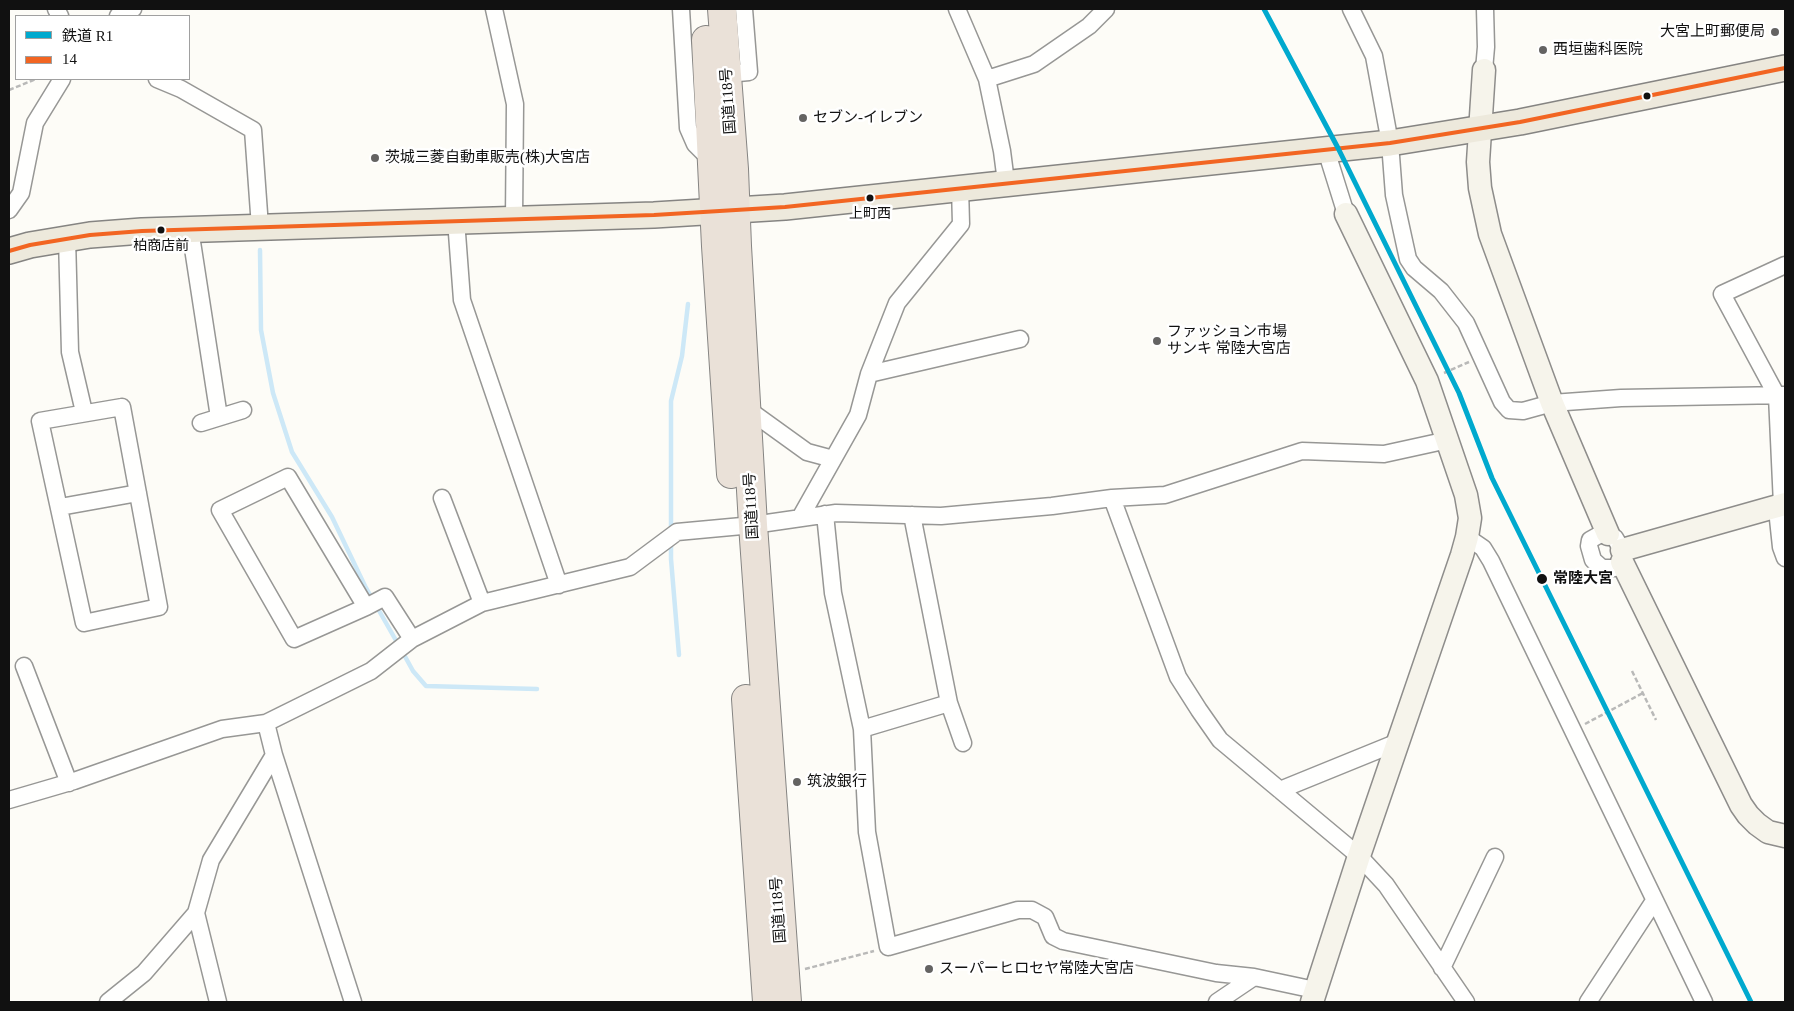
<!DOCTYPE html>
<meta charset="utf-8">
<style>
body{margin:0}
#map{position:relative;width:1794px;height:1011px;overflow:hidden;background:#fdfcf7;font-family:"Times New Roman","Noto Sans JP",serif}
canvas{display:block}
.frame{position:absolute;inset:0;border:10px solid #111;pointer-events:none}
.legend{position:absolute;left:15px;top:15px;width:175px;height:65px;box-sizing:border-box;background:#fff;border:1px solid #a0a0a0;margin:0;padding:6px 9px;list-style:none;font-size:15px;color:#111}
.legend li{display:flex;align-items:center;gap:10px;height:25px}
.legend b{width:25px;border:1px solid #a0a0a0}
</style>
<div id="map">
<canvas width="1794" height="1011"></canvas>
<div class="frame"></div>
<ul class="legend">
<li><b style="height:6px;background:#00a9ce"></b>鉄道 R1</li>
<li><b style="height:6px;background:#f26522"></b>14</li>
</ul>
</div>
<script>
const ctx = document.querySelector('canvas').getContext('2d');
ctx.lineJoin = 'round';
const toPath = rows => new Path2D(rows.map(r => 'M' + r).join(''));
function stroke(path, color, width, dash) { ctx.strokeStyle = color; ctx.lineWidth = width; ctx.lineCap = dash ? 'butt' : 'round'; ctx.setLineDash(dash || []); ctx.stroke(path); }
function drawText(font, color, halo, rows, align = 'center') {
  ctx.font = font + ' "Times New Roman","Noto Sans JP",serif'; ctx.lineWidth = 5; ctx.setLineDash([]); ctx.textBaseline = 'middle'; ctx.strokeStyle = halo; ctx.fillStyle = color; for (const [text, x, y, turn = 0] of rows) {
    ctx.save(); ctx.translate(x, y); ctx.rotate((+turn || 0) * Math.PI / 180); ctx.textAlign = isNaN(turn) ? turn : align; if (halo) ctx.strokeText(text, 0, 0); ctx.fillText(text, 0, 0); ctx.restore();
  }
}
const stream = toPath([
 [260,250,261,330,273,393,292,452,332,517,365,586,398,644],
 [671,531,671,401,682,356,688,304],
 [671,541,671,559,679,655],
 [402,651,413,671,426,686,537,689]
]);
const path = toPath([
 [9,90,36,79],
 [1444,373,1469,362],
 [1632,671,1656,720],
 [1585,724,1643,693],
 [805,969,874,951]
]);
const street = toPath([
 [56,9,60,16],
 [494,9,515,104,514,219],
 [681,9,688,128,695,144,711,160],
 [957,9,987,79,1002,151,1006,182],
 [1351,9,1374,56,1390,143,1394,195,1408,259,1414,268,1441,291,1466,323,1502,402,1509,410,1523,411,1552,403,1621,398,1785,395],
 [118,16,133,9],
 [1484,70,1486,47,1485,9],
 [727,74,749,72,744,9],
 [157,79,181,89,253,130,260,227],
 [987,79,1034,64,1089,26,1106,9],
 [1326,150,1346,214],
 [9,210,21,193,35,123,62,79],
 [456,220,462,300,559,585],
 [190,229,219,417],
 [67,238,70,352,84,412],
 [1785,265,1722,294,1777,396,1782,505,1778,519,1781,547,1785,558],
 [869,374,1020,339],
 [122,407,159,607,84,623,40,421,122,407],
 [746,408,807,452,833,459],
 [201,423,243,410],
 [442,498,482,603],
 [1112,498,1178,677,1199,710,1220,740,1359,856,1386,885,1466,1002],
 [60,507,138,493],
 [825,514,833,593,862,729,867,832,888,947,1018,910,1032,910,1045,917,1053,936,1063,941,1216,973,1254,977,1315,990],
 [912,515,949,703,963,743],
 [800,518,858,415,869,374,897,303,961,224,960,187],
 [1608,534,1615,538,1622,550,1622,562,1615,568,1602,568,1593,560,1589,546,1590,540,1599,535,1608,534],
 [1467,537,1483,548,1491,561,1704,1002],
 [366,607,288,477,220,510,294,639,366,607,385,597,412,639],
 [24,666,69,783],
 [862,729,949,703],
 [274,755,353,1002],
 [1280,790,1398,742],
 [9,800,74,781,222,729,266,723,371,671,412,639,482,603,630,567,677,532,753,525,836,513,941,516,1052,506,1112,498,1165,495,1302,451,1384,454,1448,440],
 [196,913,218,1002],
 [1442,968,1495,857],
 [108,1002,144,973,196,913,211,860,274,755,266,723],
 [1217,1002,1254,977],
 [1588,1002,1654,901]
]);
const secondary = toPath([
 [1484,70,1478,162,1480,188,1490,234,1552,403,1608,534],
 [1622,550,1785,504],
 [1622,562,1741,805,1748,815,1757,824,1768,832,1785,836],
 [1312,1002,1359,856,1462,555,1467,537,1470,518,1466,495,1427,381,1346,214]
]);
const primary = toPath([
 [9,251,30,245,90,235,142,231,654,215,785,207,1390,143,1520,122,1785,68]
]);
const highway = toPath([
 [722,9,734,169,737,246,753,525,787,1002],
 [706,40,716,246,731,474],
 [746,699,767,1002]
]);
const bus1 = toPath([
 [9,251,30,245,90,235,142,231,654,215,785,207,1390,143,1520,122,1785,68]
]);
const rail1 = toPath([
 [1264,9,1338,148,1459,393,1492,478,1751,1002]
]);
const markers = [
 [1775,32,5,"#646362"],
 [1543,50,5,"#646362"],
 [1647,96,4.5,"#111"],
 [803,118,5,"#646362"],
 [375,158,5,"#646362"],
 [870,198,4.5,"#111"],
 [161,230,4.5,"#111"],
 [1157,341,5,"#646362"],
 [1542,579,6,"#111"],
 [797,782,5,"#646362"],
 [929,969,5,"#646362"]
];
const busNames = [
 ["上町西",870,214],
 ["柏商店前",161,246]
];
const poiNames = [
 ["大宮上町郵便局",1765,32,"right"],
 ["西垣歯科医院",1553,50],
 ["セブン-イレブン",813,118],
 ["茨城三菱自動車販売(株)大宮店",385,158],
 ["ファッション市場",1167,332],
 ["サンキ 常陸大宮店",1167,349],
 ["筑波銀行",807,782],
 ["スーパーヒロセヤ常陸大宮店",939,969]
];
const streetNames = [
 ["国道118号",729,101,-94],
 ["国道118号",752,506,-93],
 ["国道118号",779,910,-94]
];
const stopNames = [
 ["常陸大宮",1553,579]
];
stroke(stream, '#cde8f7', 4.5);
stroke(street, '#979795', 19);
stroke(secondary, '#8e8d8b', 25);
stroke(primary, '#858482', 28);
stroke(highway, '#858482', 30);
stroke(path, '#b9b9b8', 2.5, [5, 2.5]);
stroke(street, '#fffffe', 16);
stroke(secondary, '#f6f4eb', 22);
stroke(primary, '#ede9dc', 25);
stroke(highway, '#eae1d8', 28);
stroke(bus1, '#f26522', 4);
stroke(rail1, '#00a9ce', 5);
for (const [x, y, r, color] of markers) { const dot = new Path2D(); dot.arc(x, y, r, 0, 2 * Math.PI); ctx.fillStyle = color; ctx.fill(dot); stroke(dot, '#fff', 2); }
drawText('14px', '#111', '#fff', busNames);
drawText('15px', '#111', '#fff', poiNames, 'left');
drawText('15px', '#111', '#fff', streetNames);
drawText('bold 15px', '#111', '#fff', stopNames, 'left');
</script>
